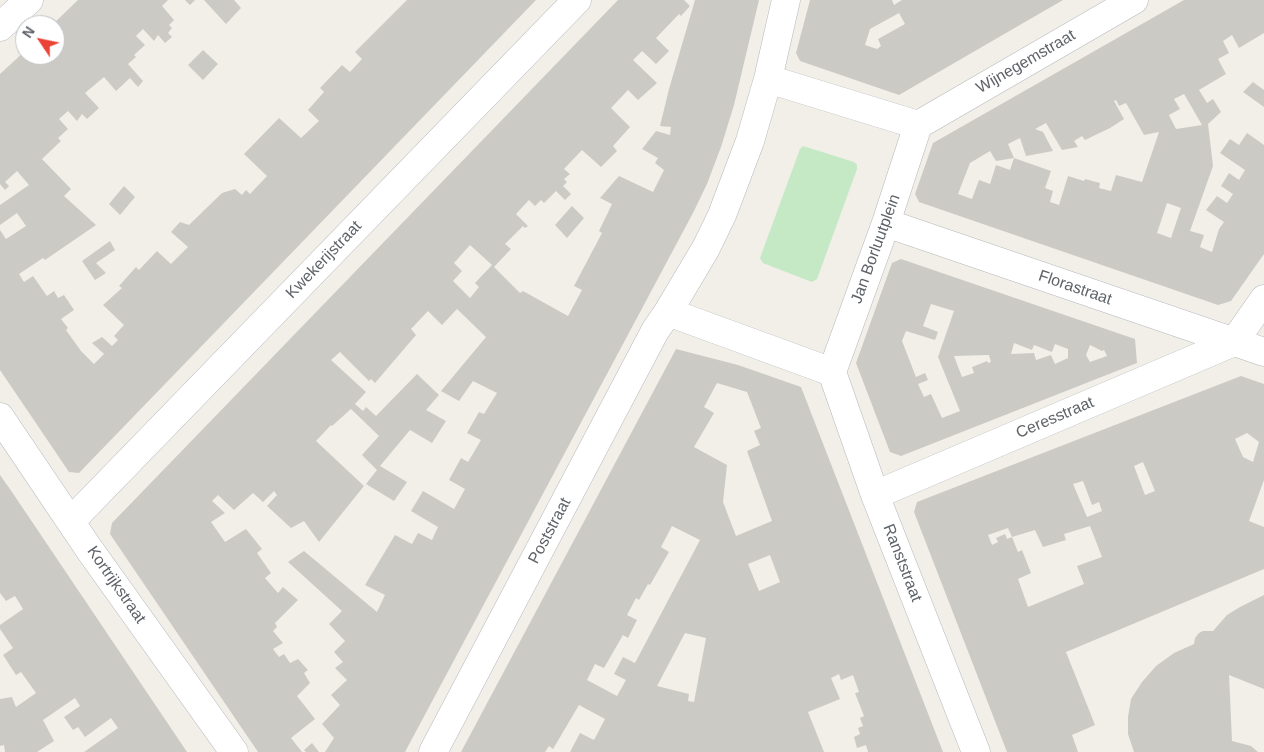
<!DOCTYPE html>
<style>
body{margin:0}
#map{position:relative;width:1264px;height:752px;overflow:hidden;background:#f1efe8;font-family:Arial,sans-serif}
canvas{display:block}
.north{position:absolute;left:15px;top:15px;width:50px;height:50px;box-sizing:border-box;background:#fff;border:1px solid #bfc1c3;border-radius:50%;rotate:304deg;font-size:14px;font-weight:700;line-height:20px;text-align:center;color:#5f6368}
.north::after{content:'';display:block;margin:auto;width:18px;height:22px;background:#ea4335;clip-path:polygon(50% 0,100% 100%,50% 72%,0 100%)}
</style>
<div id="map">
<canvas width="1264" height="752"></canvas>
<div class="north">N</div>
</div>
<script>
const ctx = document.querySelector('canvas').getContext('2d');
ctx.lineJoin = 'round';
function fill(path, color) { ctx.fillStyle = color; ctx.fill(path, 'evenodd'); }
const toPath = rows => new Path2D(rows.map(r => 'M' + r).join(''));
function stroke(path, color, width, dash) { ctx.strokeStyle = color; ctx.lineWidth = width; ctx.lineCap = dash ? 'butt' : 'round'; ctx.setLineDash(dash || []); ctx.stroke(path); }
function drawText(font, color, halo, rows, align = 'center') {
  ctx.font = font + ' Arial,sans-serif'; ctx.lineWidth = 5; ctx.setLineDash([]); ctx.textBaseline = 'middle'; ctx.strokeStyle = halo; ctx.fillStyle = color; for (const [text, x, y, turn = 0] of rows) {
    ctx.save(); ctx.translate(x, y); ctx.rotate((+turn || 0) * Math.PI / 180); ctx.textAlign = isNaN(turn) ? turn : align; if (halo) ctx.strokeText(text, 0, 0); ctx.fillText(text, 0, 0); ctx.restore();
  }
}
const green = toPath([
 [803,146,854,162,857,165,857,169,817,279,812,282,763,263,760,258,800,149]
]);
const building = toPath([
 [78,0,168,0,162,6,174,20,169,25,172,28,168,33,172,37,165,43,158,35,154,41,143,29,136,36,145,45,134,55,136,57,128,64,143,81,138,87,130,78,116,91,104,77,85,93,99,108,87,119,82,114,77,121,68,111,59,119,68,129,58,138,61,141,42,159,71,189,64,196,96,225,45,260,43,258,19,274,24,282,33,276,47,296,54,291,58,298,64,295,74,310,61,319,68,328,66,330,81,351,94,364,104,354,92,343,102,337,112,346,118,340,114,336,124,325,103,305,122,288,119,286,136,267,139,270,157,251,171,264,188,247,171,232,180,222,189,225,222,193,235,189,242,195,246,190,250,194,267,176,244,154,279,118,301,138,319,121,308,110,324,92,320,88,342,65,350,72,362,59,355,52,407,0,536,0,79,473,69,472,0,370,0,230,6,239,26,226,17,213,0,225,0,205,29,185,17,171,5,182,9,186,5,190,0,184,0,74,25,51,25,55,55,55,55,25,52,25],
 [185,0,195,0,190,5],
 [204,0,234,0,241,8,226,24],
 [618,0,684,0,690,6,681,16,679,14,656,38,669,51,656,64,642,51,633,60,657,83,638,100,628,90,611,108,630,127,613,146,617,151,601,167,582,150,564,169,570,174,564,179,567,182,563,186,571,194,565,200,556,191,544,203,541,200,535,206,529,200,516,214,528,226,525,228,523,226,505,244,511,249,494,267,520,293,523,291,568,316,582,290,574,286,602,233,599,231,612,204,600,198,619,176,653,192,664,170,655,163,658,158,642,149,656,131,670,135,671,127,660,126,669,89,695,0,759,0,734,105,721,147,707,184,693,213,405,752,325,752,334,738,322,724,340,705,331,695,347,680,335,668,343,662,334,652,345,641,329,624,342,611,288,562,304,551,377,612,385,595,365,585,395,535,412,544,418,533,432,540,438,527,411,511,423,491,454,509,465,489,449,480,461,458,468,462,481,440,467,433,479,412,484,414,497,393,473,381,459,401,441,391,486,337,457,309,442,325,428,311,411,329,416,335,375,383,371,379,369,381,340,352,331,360,366,392,355,404,363,411,366,407,376,416,417,374,439,395,426,410,446,421,432,443,410,430,380,466,407,482,394,501,366,484,377,470,362,455,379,436,351,409,332,426,331,425,316,441,364,486,319,542,304,521,291,528,267,506,277,495,274,491,263,502,253,493,234,510,218,495,212,501,225,513,211,522,225,542,246,529,262,549,257,553,271,573,265,578,278,593,283,587,298,600,275,623,277,627,273,631,283,643,273,649,279,657,284,654,290,663,298,659,308,670,304,673,310,683,297,696,315,719,291,738,302,752,258,752,110,534,112,523],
 [470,245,492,265,475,283,479,287,470,298,453,281,462,271,454,263],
 [810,0,892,0,894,5,902,0,1063,0,899,95,800,61,796,53],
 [899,13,905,24,878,39,881,46,877,49,865,45,870,29],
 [1184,0,1264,0,1264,33,1239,48,1232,35,1223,41,1229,53,1218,59,1226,74,1199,90,1207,103,1213,99,1221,112,1208,124,1213,166,1190,231,1204,235,1200,247,1212,252,1219,229,1224,222,1206,210,1217,196,1227,203,1233,194,1221,186,1229,173,1239,180,1245,170,1220,153,1230,139,1239,145,1247,133,1264,145,1264,254,1231,301,1218,305,919,202,915,194,933,143],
 [1184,94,1202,125,1176,129,1169,115,1180,109,1174,99],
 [1116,100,1119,106,1126,103,1144,135,1159,132,1142,182,1116,175,1111,191,1099,188,1100,183,1085,179,1084,181,1068,176,1059,205,1050,202,1053,191,1045,188,1051,171,1014,158,1010,170,996,165,990,184,979,180,972,199,958,194,970,163,990,151,996,161,1014,158,1008,144,1020,138,1026,156,1053,151,1043,132,1035,129,1046,123,1062,150,1078,147,1074,141,1082,136,1085,140,1110,128,1124,119,1114,101],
 [1167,203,1181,208,1171,238,1157,233],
 [203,50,218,64,203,80,188,65],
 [1253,82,1264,90,1264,107,1243,92],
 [124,186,135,197,120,215,109,204],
 [572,206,584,218,567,238,555,225],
 [110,241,115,250,96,263,106,273,95,280,82,261],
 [901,259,1135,339,1137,363,901,456,890,452,856,363,892,263],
 [931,304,954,311,938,357,960,411,942,418,931,394,924,397,918,384,928,380,925,373,916,377,902,341,906,331,935,340,938,332,923,326],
 [1014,343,1032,350,1034,345,1052,352,1055,344,1068,349,1068,358,1055,364,1051,355,1036,360,1034,353,1011,354],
 [1090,345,1102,351,1104,350,1107,356,1090,362,1086,355],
 [989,355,991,362,988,363,987,361,972,367,974,373,962,377,954,356],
 [676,349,738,365,801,387,943,752,868,752,866,745,857,748,854,737,860,734,858,728,863,726,860,718,864,716,855,693,859,692,853,675,841,680,839,674,831,678,840,699,808,712,824,752,570,752,580,733,594,740,605,719,579,705,553,749,549,746,545,752,461,752],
 [717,383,747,392,761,428,754,431,760,445,747,451,772,521,736,536,723,502,727,465,694,447,714,413,704,407],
 [672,526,700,540,635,663,623,657,614,674,626,680,617,696,587,680,595,664,604,668,623,635,628,638,637,620,627,615,636,598,639,600,648,584,650,585,669,552,661,547],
 [770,555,780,582,759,591,748,564],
 [685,633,706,638,694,702,688,701,689,694,657,686],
 [1241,376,1264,384,1264,480,1249,521,1264,527,1264,569,1066,652,1095,725,1072,735,1078,752,1007,752,914,512,917,502],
 [1247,433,1259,442,1253,462,1243,457,1235,439],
 [1143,462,1155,491,1145,495,1134,466],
 [1083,481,1092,505,1099,502,1102,511,1087,517,1073,484],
 [1090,526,1102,557,1077,566,1084,584,1028,607,1018,579,1031,573,1022,550,1018,552,1012,537,1035,530,1043,547,1066,540,1064,534],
 [1008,528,1012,537,1007,539,1005,534,996,538,998,542,992,545,988,535],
 [0,475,12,492,187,752,84,752,118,728,111,718,85,737,78,727,73,730,64,717,80,706,75,698,43,720,54,741,37,752,5,752,4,745,0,746,0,699,12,697,16,707,36,693,21,672,16,675,3,655,13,648,0,629,0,625,23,609,15,596,6,601,0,593],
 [1264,595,1264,689,1229,675,1232,741,1251,746,1258,752,1134,752,1128,734,1128,717,1131,699,1142,682,1156,666,1174,653,1194,644,1195,638,1199,633,1203,631,1213,631,1227,615,1240,607],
 [312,743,319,752,306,752,304,750]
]);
const minor = toPath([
 [0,27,29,0],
 [768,79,786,0],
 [918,125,1134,0],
 [886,223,1264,352],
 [832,372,668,312,706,248,722,215,750,141,768,79,918,125],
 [832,372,875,495,976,752],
 [832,372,886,223,918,125],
 [0,417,89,549,234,752],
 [875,495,1234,342,1264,299],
 [71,521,577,0],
 [433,752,655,331,668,312]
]);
const streetNames = [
 ["Wijnegemstraat",1026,62,-30],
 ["Jan Borluutplein",876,249,-70],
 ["Kwekerijstraat",324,260,-46],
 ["Florastraat",1075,288,19],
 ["Ceresstraat",1055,418,-23],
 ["Poststraat",550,531,-62],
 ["Ranststraat",902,563,69],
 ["Kortrijkstraat",116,585,55]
];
fill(green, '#c5e8c5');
fill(building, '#cccac5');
stroke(minor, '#b5b8bc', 29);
stroke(minor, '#fff', 28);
drawText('16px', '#5f6368', '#fff', streetNames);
</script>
